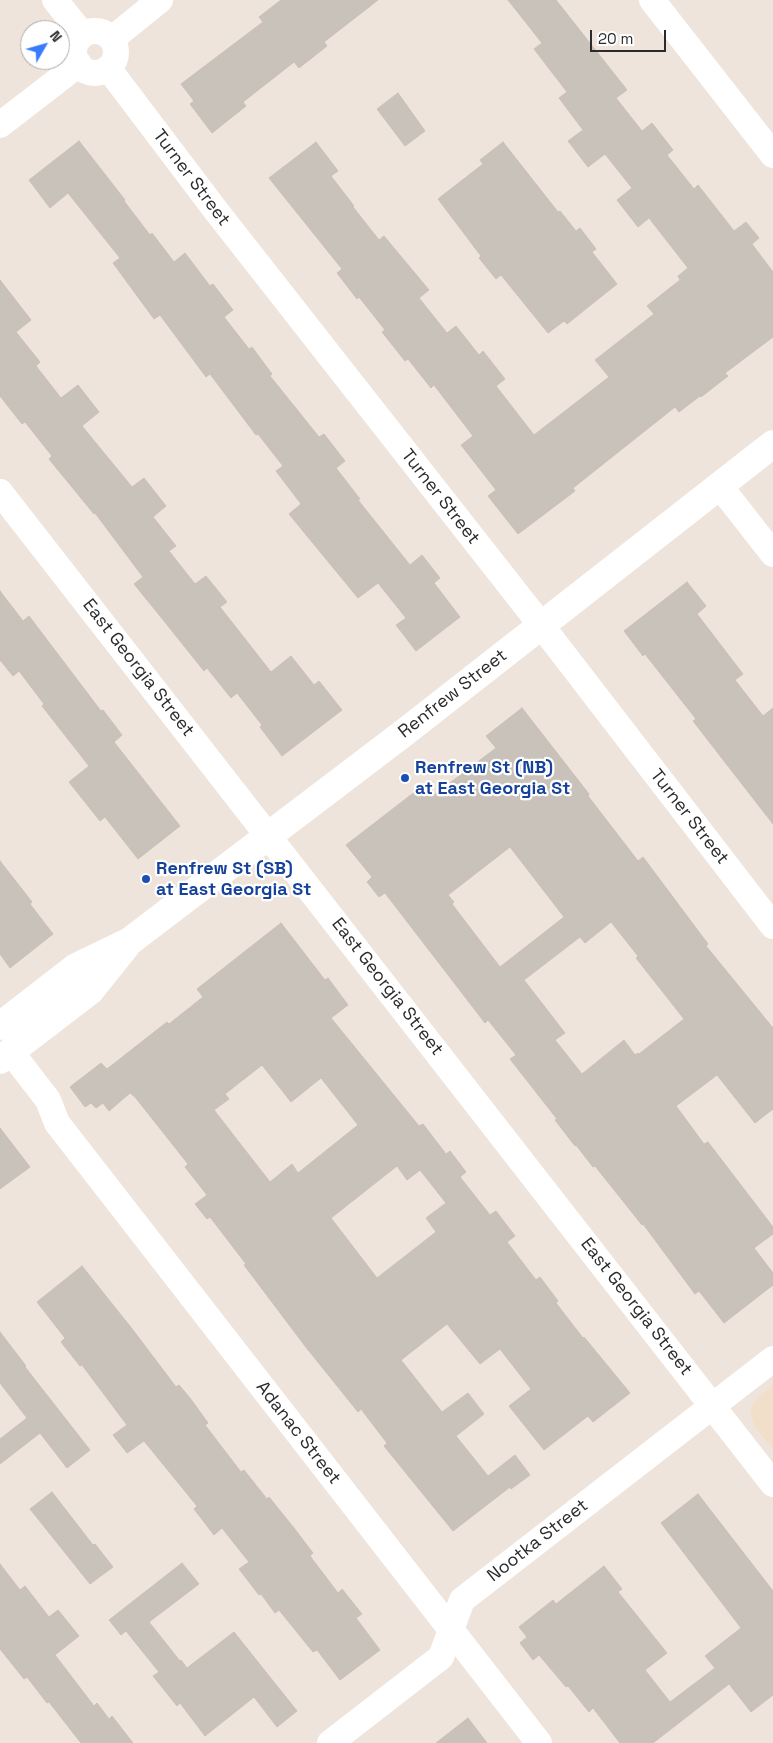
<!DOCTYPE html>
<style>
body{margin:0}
#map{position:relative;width:773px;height:1743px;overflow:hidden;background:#eee4dc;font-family:"Space Grotesk",sans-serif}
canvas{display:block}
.north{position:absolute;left:20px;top:20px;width:50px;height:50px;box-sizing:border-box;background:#fff;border:1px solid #aaa;border-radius:50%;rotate:52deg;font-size:14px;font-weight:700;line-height:20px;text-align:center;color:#2b2b2b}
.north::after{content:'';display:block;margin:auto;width:18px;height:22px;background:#387bff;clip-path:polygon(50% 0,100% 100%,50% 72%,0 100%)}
.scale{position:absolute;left:590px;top:30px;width:76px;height:22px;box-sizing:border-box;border:2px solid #2b2b2b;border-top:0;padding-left:6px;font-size:15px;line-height:18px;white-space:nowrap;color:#2b2b2b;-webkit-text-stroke:4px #fff;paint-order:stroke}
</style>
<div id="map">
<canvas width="773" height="1743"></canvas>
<div class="north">N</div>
<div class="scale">20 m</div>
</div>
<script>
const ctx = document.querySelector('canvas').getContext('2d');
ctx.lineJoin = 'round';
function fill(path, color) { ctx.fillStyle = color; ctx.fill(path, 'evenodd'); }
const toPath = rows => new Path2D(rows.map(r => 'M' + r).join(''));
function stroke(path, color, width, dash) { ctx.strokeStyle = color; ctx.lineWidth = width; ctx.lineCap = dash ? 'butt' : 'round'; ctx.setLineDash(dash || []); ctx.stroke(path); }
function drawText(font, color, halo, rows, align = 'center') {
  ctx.font = font + ' "Space Grotesk",sans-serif'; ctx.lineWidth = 4.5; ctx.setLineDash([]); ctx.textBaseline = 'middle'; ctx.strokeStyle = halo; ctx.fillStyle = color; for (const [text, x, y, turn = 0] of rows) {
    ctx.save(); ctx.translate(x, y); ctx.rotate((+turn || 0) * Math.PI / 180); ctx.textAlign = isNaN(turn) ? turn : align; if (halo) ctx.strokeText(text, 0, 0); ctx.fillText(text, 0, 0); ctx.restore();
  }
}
const education = toPath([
 [773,1385,773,1449,755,1427,750,1411,752,1405,758,1397]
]);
const building = toPath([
 [281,0,378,0,324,42,327,46,299,68,294,62,243,102,246,106,212,133,190,104,194,101,181,84,263,22,259,17,281,0],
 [508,0,556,0,627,90,616,98,642,131,652,123,673,150,667,155,694,189,698,185,734,231,746,222,759,238,752,244,773,272,773,337,725,373,728,376,701,397,700,396,679,412,675,407,573,488,575,491,518,534,488,496,496,490,461,445,473,436,434,385,431,388,408,359,405,361,382,332,385,330,359,297,357,299,337,273,342,269,269,178,316,142,338,171,331,176,354,206,353,207,379,240,384,236,429,290,419,298,447,333,456,326,479,355,483,351,505,379,496,386,534,435,609,377,595,360,654,314,647,306,680,280,678,276,688,268,649,218,638,227,617,200,632,188,605,154,588,167,568,141,583,130,559,98,567,92,534,49,542,43,508,0],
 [398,93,425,131,405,146,377,109,398,93],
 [79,141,125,200,124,201,150,235,152,233,174,262,185,253,210,286,213,284,233,310,224,317,249,349,252,347,272,374,270,376,319,437,324,434,345,461,336,468,360,499,358,500,410,565,422,555,440,578,434,583,460,617,416,651,396,625,406,618,378,583,358,598,289,514,301,504,276,471,283,466,258,434,256,435,210,374,206,377,160,315,154,319,113,263,120,258,68,193,50,208,29,180,79,141],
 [503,142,558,212,560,211,576,231,580,228,596,249,592,252,617,284,567,324,564,321,548,333,501,275,496,279,479,258,481,256,438,199,483,164,480,160,503,142],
 [0,280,31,320,16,332,40,362,36,366,61,398,78,385,99,412,82,426,132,487,144,478,166,506,153,517,176,546,169,551,195,584,206,576,227,602,220,607,271,672,291,656,314,685,319,681,342,710,282,756,260,727,262,725,237,693,231,698,207,668,204,671,156,611,134,584,143,577,95,513,94,514,49,459,52,456,25,422,22,424,0,396,0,280],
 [687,582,706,606,697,614,743,674,735,680,763,716,773,708,773,824,693,721,696,719,645,654,643,656,624,631,687,582],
 [0,591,23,621,29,616,101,711,103,710,122,735,114,742,180,826,138,859,105,817,100,821,69,782,89,766,42,706,44,704,19,671,13,676,0,660,0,591],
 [522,708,589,794,588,796,638,861,643,857,708,944,706,946,773,1028,773,1109,755,1123,717,1075,676,1106,704,1144,708,1142,773,1227,773,1234,754,1248,773,1273,773,1285,724,1323,699,1291,695,1294,643,1224,642,1225,595,1166,593,1167,576,1145,575,1146,555,1120,557,1119,510,1059,516,1055,488,1020,485,1023,385,893,379,897,367,882,372,877,346,845,425,784,434,795,496,748,486,736,522,708],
 [510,847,564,917,500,967,452,904,454,902,448,895,510,847],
 [611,922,638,956,636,958,684,1019,639,1054,638,1053,635,1055,624,1040,582,1074,555,1040,565,1033,524,980,580,937,585,943,611,922],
 [0,861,32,902,30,904,53,934,10,968,0,954,0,861],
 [281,923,325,980,328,978,348,1005,331,1018,419,1126,423,1124,446,1154,450,1151,466,1172,460,1177,490,1215,496,1211,515,1236,507,1242,536,1280,540,1277,558,1301,556,1303,583,1338,584,1337,630,1393,593,1422,588,1416,544,1450,509,1406,531,1389,500,1349,480,1364,447,1324,401,1360,442,1412,468,1393,484,1414,456,1436,488,1476,515,1455,530,1475,511,1489,510,1487,453,1531,384,1446,387,1443,361,1409,358,1412,305,1346,244,1265,246,1264,210,1217,207,1219,195,1204,207,1195,185,1167,188,1164,135,1097,130,1093,109,1111,103,1103,96,1108,91,1103,85,1107,70,1087,101,1063,107,1069,167,1022,169,1024,203,997,197,989,281,923],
 [262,1065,291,1102,321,1078,358,1125,298,1173,292,1164,270,1182,214,1110,229,1099,225,1094,262,1065],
 [397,1166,407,1180,420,1170,446,1203,426,1218,436,1232,377,1278,331,1218,397,1166],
 [0,1128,30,1167,0,1189,0,1128],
 [82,1266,133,1330,176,1387,179,1385,190,1398,208,1423,205,1425,241,1472,244,1470,267,1499,269,1497,294,1528,313,1553,310,1556,338,1593,342,1589,362,1614,356,1618,380,1650,340,1680,317,1650,313,1652,279,1610,275,1613,261,1594,259,1595,239,1569,249,1562,222,1528,214,1535,194,1509,197,1506,144,1441,127,1453,113,1435,127,1425,82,1365,80,1366,61,1342,65,1338,37,1302,82,1266],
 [0,1332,26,1366,25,1367,90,1450,67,1468,40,1433,0,1464,0,1439,27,1418,0,1383,0,1332],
 [52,1492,93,1545,95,1544,113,1567,90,1584,30,1509,52,1492],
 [698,1494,773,1591,773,1695,751,1712,729,1684,653,1743,620,1743,593,1708,589,1712,568,1686,566,1687,539,1655,533,1660,520,1643,527,1637,519,1627,553,1600,556,1604,604,1566,622,1589,618,1592,667,1653,645,1670,670,1702,715,1668,705,1656,741,1628,661,1523,698,1494],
 [182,1563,199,1584,149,1622,180,1661,181,1660,187,1668,234,1632,297,1711,277,1727,254,1697,205,1736,180,1703,177,1706,153,1676,159,1672,126,1631,121,1635,109,1620,182,1563],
 [0,1564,20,1590,25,1586,49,1617,58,1610,79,1636,55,1655,94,1706,97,1703,109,1719,112,1716,133,1743,81,1743,49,1702,47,1703,27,1677,24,1679,0,1649,0,1564],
 [468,1718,487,1743,436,1743,468,1718]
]);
const minor = toPath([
 [55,0,83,35],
 [652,0,773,155],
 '74 52a21 21 0 1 1 42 0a21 21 0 1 1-42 0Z',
 [112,39,160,0],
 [108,68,217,212,541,625,773,926],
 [0,125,79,64],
 [719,485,773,554],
 [0,492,773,1484],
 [11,1052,48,1100,57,1123,539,1743],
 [330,1743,441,1657,462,1600,773,1359]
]);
const tertiary = toPath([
 [0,1026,76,967,130,941,405,732,773,444],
 [0,1060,90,991,126,946]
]);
const markers = [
 [405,778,5,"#1a4fb4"],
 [146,879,5,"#1a4fb4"]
];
const streetNames = [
 ["Turner Street",191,178,53],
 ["Turner Street",440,497,52],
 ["East Georgia Street",138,668,52],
 ["Renfrew Street",453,694,-38],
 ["Turner Street",689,817,52],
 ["East Georgia Street",387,987,52],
 ["East Georgia Street",636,1307,52],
 ["Adanac Street",298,1433,52],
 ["Nootka Street",538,1541,-38]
];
const transitNames = [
 ["Renfrew St (NB)",415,768],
 ["at East Georgia St",415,789],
 ["Renfrew St (SB)",156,869],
 ["at East Georgia St",156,890]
];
fill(education, '#f1dfca');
fill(building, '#c9c2bb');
stroke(building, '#cac0b5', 1);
stroke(minor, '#fff', 26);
stroke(tertiary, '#fff', 28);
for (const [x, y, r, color] of markers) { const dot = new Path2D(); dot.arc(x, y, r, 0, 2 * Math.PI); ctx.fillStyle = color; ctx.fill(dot); stroke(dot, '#fff', 2); }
drawText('18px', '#2b2b2b', '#fff', streetNames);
drawText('bold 18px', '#164399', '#fff', transitNames, 'left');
</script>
